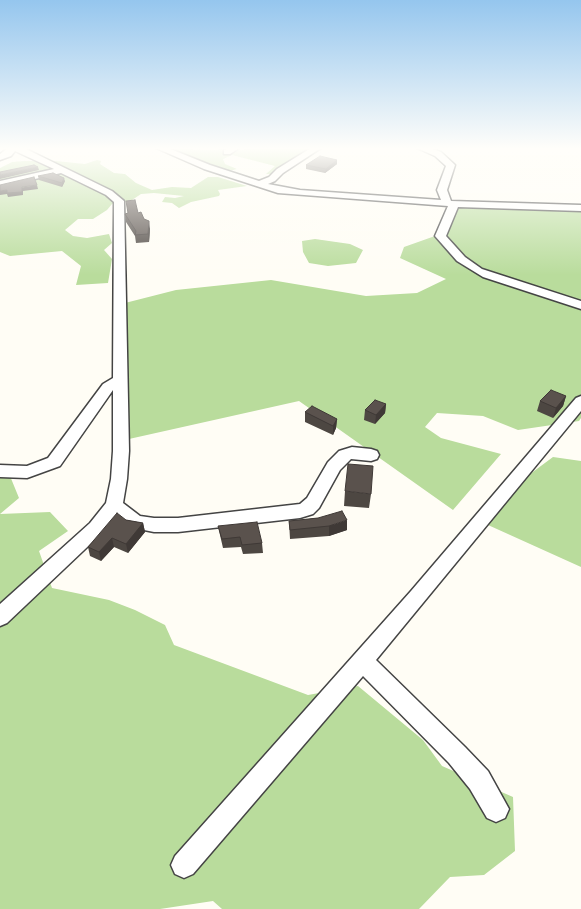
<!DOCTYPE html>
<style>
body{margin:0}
canvas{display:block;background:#fffdf5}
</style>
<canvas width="581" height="909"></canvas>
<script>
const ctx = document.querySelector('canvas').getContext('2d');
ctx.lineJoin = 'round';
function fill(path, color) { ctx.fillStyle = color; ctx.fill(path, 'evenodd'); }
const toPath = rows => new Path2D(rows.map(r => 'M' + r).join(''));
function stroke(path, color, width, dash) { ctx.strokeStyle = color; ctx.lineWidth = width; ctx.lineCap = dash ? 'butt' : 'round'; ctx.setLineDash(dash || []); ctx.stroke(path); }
const forest = toPath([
 [175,148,204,150,312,148,272,174,266,174,275,166,232,155,223,159,225,164,237,169,229,171,180,154,174,151],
 [97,160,101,161,100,164,114,173,125,174,136,183,152,190,172,187,191,188,208,177,218,177,247,186,218,190,220,194,219,196,191,202,179,208,172,203,162,202,165,197,175,198,184,196,154,193,141,194,132,200,112,204,107,210,93,219,78,219,65,230,73,236,87,238,109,234,112,243,104,250,112,259,108,283,76,285,81,266,62,251,10,256,0,252,0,168,12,162,24,161,56,161,85,164],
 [458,207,581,211,581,418,579,421,518,430,483,416,437,413,425,427,441,438,501,454,453,510,299,401,129,439,125,303,176,290,271,280,366,296,417,293,446,279,400,258,404,247,435,236],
 [315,239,350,244,363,250,356,263,328,266,309,263,303,252,302,241],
 [553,457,581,461,581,567,488,525,522,480],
 [0,476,10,476,19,498,0,514,50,512,68,531,39,551,52,588,109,600,135,610,165,625,174,645,308,695,358,686,423,740,442,766,513,797,515,851,484,875,450,877,419,909,222,909,213,901,160,909,0,909]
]);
const minor = toPath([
 [8,148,24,148,112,191,124,201,129,451,127,479,123,503,140,516,154,518,178,518,300,504,307,498,328,462,339,451,352,447,371,449,377,451,379,455,377,459,371,461,351,459,340,470,319,508,313,514,300,518,178,532,154,532,129,527,115,516,102,533,7,623,0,626,0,604,90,523,106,503,111,479,113,451,113,390,60,466,27,478,0,477,0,465,27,466,48,458,103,384,113,378,114,202,106,195,61,173,0,187,0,181,54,169,15,151,11,156,0,160,0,154,8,148],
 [156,148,168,148,210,165,259,181,269,177,277,169,311,148,321,148,283,173,275,181,268,184,300,190,441,200,437,190,446,166,435,156,417,148,430,148,441,152,455,165,447,190,451,201,581,205,581,211,458,207,446,236,465,257,482,269,581,301,581,309,483,277,457,261,435,236,448,206,278,193,204,169,156,148],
 [228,148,239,148,230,154,224,154,224,150,228,148],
 [581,396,581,411,376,660,465,747,488,771,509,809,505,818,496,822,487,818,470,789,449,763,363,676,193,874,184,878,175,874,171,865,175,856,411,591,576,398,581,396]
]);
const wall = toPath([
 [337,160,337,164,325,173,306,169,306,165],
 [38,176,65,181,62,187,39,180],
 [138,213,144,219,150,229,149,242,136,243,135,236,126,222,125,214],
 [566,396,563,406,553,418,537,411,540,401],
 [386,404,385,413,375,424,364,420,365,410],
 [305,412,337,419,336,428,333,435,305,422],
 [345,491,371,494,369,508,344,506],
 [318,518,347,530,329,536,290,539,289,521],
 [126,520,143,523,145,532,128,553,114,547,101,561,90,556,88,547],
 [218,526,262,543,263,553,243,554,241,547,223,548,220,535]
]);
const shadedWall = toPath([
 [337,160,337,164,325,173,326,169],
 [38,167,39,170,0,179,0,175],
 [64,178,65,181,62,187,62,183],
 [37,185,38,189,23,191,23,195,8,197,7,194,0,195,0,191],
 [149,221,150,229,149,242,148,234],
 [566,396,563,406,553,418,556,408],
 [386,404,385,413,375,424,376,415],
 [337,419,336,428,333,435,333,426],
 [347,520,347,530,329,536,329,526],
 [143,523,145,532,128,553,126,544],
 [112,538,114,547,101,561,99,552]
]);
const building = toPath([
 [320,156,337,160,326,169,306,165,320,156],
 [34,165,38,167,0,175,0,172,34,165],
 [53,173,64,178,62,183,38,176,53,173],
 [34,177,37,185,22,187,22,192,7,193,7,190,0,191,0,185,34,177],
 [135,200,138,213,141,212,144,219,149,221,148,234,135,235,136,231,125,214,128,213,126,201,135,200],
 [551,390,566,396,556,408,540,401,551,390],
 [375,400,386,404,376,415,365,410,375,400],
 [312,406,337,419,333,426,305,412,312,406],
 [348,464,373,466,371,494,345,491,348,464],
 [342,511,347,520,329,526,290,530,289,521,318,518,342,511],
 [117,513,126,520,143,523,126,544,112,538,99,552,88,547,117,513],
 [257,522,262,543,242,545,240,537,222,539,218,526,257,522]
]);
fill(forest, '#b9dc9c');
stroke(minor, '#444', 3);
fill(minor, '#fff');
fill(wall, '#4d4742');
fill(shadedWall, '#3f3936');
fill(building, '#5a524d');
stroke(building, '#3f3936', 1);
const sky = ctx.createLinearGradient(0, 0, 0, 275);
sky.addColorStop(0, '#95c6ee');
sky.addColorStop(0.54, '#fffefa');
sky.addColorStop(1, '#fffefa00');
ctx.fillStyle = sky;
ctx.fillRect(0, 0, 581, 275);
</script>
